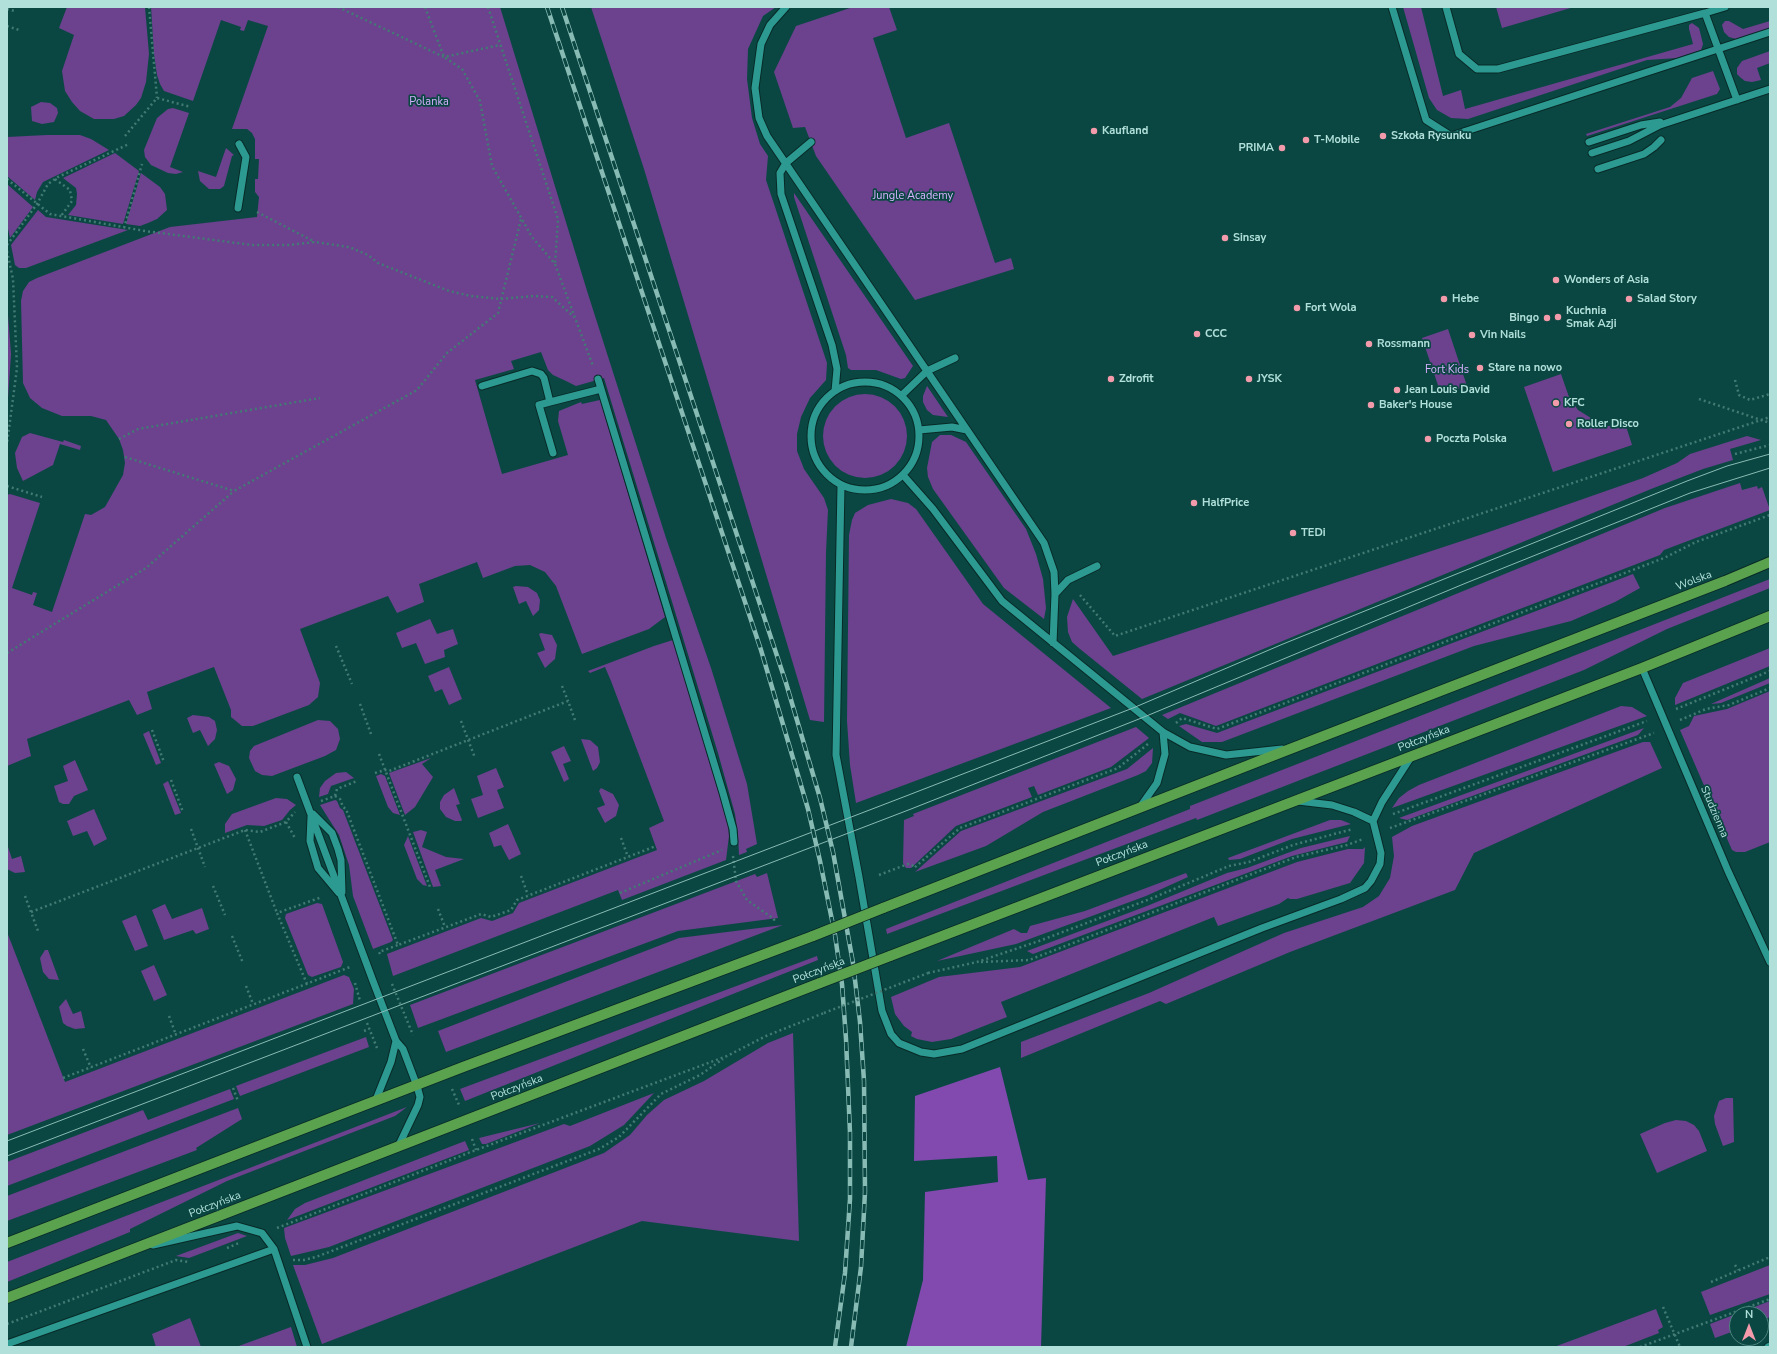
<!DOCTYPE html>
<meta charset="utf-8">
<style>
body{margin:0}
#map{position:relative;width:1777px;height:1354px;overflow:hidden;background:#0b4742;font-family:"Nunito Sans",sans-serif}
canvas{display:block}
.frame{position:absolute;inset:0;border:8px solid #b1e0da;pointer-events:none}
.north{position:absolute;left:1729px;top:1306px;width:40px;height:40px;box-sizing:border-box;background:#0b4742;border:1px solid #4d847f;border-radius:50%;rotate:0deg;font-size:11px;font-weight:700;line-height:16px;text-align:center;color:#b1e0da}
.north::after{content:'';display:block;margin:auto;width:14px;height:18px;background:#f39aab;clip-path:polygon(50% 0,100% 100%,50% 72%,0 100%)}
</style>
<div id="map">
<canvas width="1777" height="1354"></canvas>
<div class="frame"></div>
<div class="north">N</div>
</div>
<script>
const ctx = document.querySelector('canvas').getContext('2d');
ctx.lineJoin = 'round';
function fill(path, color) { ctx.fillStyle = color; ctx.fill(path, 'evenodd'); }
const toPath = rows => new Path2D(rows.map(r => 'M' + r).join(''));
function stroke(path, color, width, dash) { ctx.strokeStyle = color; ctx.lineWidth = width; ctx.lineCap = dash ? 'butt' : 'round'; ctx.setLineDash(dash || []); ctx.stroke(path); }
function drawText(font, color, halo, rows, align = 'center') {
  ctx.font = font + ' "Nunito Sans",sans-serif'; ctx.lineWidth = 3.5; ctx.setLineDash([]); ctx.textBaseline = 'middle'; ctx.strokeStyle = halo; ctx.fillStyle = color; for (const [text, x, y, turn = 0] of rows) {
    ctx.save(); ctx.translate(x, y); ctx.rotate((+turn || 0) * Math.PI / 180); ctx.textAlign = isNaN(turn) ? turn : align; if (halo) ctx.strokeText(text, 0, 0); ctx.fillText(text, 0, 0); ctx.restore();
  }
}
const green = toPath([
 [67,7,145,7,149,54,146,82,141,98,136,105,124,116,114,119,94,119,80,111,72,102,65,91,62,71,74,35,59,28],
 [151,7,500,7,588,294,666,538,711,668,747,784,757,844,746,849,747,852,739,855,738,834,735,814,718,753,604,378,576,386,566,381,553,375,548,370,541,352,511,361,514,369,475,380,502,474,568,455,558,421,559,411,581,402,582,404,600,400,665,617,649,629,582,654,556,586,545,572,530,565,515,566,483,578,477,562,419,584,424,602,397,613,388,596,300,629,320,683,318,697,309,705,253,726,242,726,231,717,231,710,214,667,147,692,152,709,137,715,129,700,27,739,31,756,7,766,7,495,10,494,40,503,12,588,32,595,33,592,37,593,33,605,52,612,85,514,91,515,105,507,123,475,125,463,123,450,119,439,106,420,91,416,62,416,42,408,30,398,23,383,21,301,23,291,29,282,37,278,170,227,257,217,259,197,255,192,255,179,258,179,259,159,255,159,255,139,252,133,247,129,232,129,268,26,248,20,244,31,240,30,241,27,221,20,193,101,164,91,160,84,157,75,154,54],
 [591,7,776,7,763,16,748,49,747,79,752,118,760,144,768,156,766,180,827,363,826,380,810,398,801,417,797,434,797,451,804,469,824,498,828,510,826,552,824,722,810,720,644,169],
 [853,7,889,7,897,30,873,38,906,138,949,123,995,263,1011,258,1014,269,915,300,816,156,805,127,793,128,774,72,796,26],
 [1403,7,1421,7,1443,96,1461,90,1465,109,1693,44,1689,29,1689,25,1692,23,1699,28,1703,44,1701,50,1677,58,1647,60,1468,119,1451,118,1437,110,1429,98],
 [1496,7,1574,7,1502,28],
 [1725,21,1729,21,1743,29,1770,21,1770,28,1736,39,1729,37,1724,32,1722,25],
 [1770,51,1770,63,1757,68,1761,80,1752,82,1745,81,1741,78,1737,74,1737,68,1742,61],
 [1713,71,1720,89,1717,94,1587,136,1586,134,1670,107,1681,98,1692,78],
 [41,102,50,103,57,108,58,113,54,122,42,124,32,121,31,107],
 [173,108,189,113,170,167,183,172,176,174,168,173,151,165,145,157,144,150,157,118,168,109],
 [47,135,80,135,91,139,109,150,43,182,37,192,35,200,7,176,7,137],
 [226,148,234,155,232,156,224,186,220,189,209,189,200,181,198,171,216,177],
 [115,153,139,171,123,224,68,215,76,205,77,194,76,188,63,178],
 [141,173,160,187,165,194,167,210,157,219,148,223,140,226,126,224],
 [7,184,33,207,10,238,7,224],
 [794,193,913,366,905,378,901,379,876,370,851,370,848,368,846,355,794,197],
 [38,210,46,217,128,230,26,268,19,268,15,265,11,245],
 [7,302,11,354,8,398,7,397],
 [1448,329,1467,386,1441,394,1422,338],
 [1561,374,1569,397,1578,410,1599,423,1608,426,1626,426,1632,445,1553,472,1524,387],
 [927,386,948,417,933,415,927,410,923,402,923,396],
 '823 436a42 42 0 1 1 84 0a42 42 0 1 1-84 0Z',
 [30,433,63,442,64,440,81,446,80,450,60,444,53,465,23,481,17,468,15,453,22,437],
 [940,435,951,435,966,442,1026,529,1036,554,1043,579,1046,608,1044,619,1004,588,933,489,928,477,927,468,932,442],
 [1747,436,1761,440,1730,449,1733,460,1703,469,1651,489,1142,699,1080,649,1072,642,1068,632,1067,617,1073,599,1113,656,1486,533,1643,478,1677,463,1690,454],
 [1740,483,1742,490,1757,486,1758,489,1762,487,1770,510,1664,550,1660,555,1216,726,1180,713,1168,719,1162,715,1665,508],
 [891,499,908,503,916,509,983,604,1111,708,856,803,850,765,847,721,849,535,852,520,855,513,868,505],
 [1633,574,1640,588,1615,602,1571,621,1474,646,1222,742,1202,742,1179,726,1186,724,1217,733],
 [1770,579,1770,588,1667,629,1584,670,1197,820,1196,818,887,934,886,929,1190,809,1190,806],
 [516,586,528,587,537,593,540,600,539,610,533,616,526,601,519,604,513,587],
 [430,619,437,634,453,629,458,644,444,650,445,657,425,664,416,643,402,648,396,633],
 [541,633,552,635,557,645,555,659,545,668,537,653,545,650,539,634],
 [673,640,728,824,729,836,726,860,622,900,618,890,393,976,387,954,481,918,492,921,513,913,519,903,657,850,649,828,664,821,611,681,605,667,590,673,588,671,654,646],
 [1770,648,1770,666,1675,705,1675,698,1683,683],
 [449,667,462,699,449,705,442,689,435,692,428,676],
 [1770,678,1770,683,1721,703,1711,704],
 [1770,691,1770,842,1745,852,1736,852,1732,850,1680,730,1689,726,1694,716,1727,709],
 [1621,706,1632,707,1647,716,1392,808,1399,798,1408,791,1419,785],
 [193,715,209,717,215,721,217,730,215,739,208,746,200,730,193,733,187,718],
 [318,720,330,721,338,729,340,739,336,750,325,756,272,776,262,775,255,771,249,758,250,751,254,746],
 [1136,727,1149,738,1111,767,1038,795,1034,786,1028,788,1032,797,956,826,911,868,906,868,903,863,904,820,914,816,913,814],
 [1644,728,1638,735,1407,820,1399,818],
 [149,731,161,763,156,765,143,734],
 [581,739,590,740,598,747,600,762,597,768,593,771],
 [1643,742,1650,742,1662,768,1474,853,1455,890,1290,952,1166,1004,1160,1001,1021,1058,1021,1042,1149,993,1284,933,1363,907,1379,896,1390,878,1394,856,1392,837,1412,826],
 [564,746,571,761,563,764,569,779,564,782,551,752],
 [1153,748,1152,763,1146,771,1138,775,1043,812,986,846,915,872,961,831,1127,769],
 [431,758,422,764,433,777,415,807,405,815,389,773],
 [75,760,88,790,74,796,69,804,63,804,59,802,54,786,68,781,63,766],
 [219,762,229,766,236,779,233,790,227,794,214,764],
 [496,768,504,787,497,790,504,808,478,818,471,799,483,795,477,776],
 [346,772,354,778,331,786,328,794,319,797,320,788,325,781,336,773],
 [381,774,385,776,400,815,393,813,388,807,376,776],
 [168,781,181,813,175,815,163,784],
 [454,788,460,804,456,805,462,820,461,821,455,821,446,817,440,809,440,802,444,795],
 [601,788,613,794,619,805,616,816,605,823,597,808,605,805,599,791],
 [276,798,287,799,296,805,290,810,282,820,264,826,247,825,225,833,225,824,232,814],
 [335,800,337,801,340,808,343,810,393,940,391,942,373,949,353,896,349,865,339,835,320,805],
 [94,809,107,839,94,846,87,831,73,836,67,821],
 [1330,820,1341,820,1351,824,1292,839,1240,859,1229,860,1228,858],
 [508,824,521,854,509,860,501,845,494,847,489,833],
 [421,830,427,832,422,847,446,857,464,859,435,870,441,886,433,887,413,832],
 [408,836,427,886,423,885,417,879,404,845],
 [1350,836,1347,842,1292,856,1033,954,1027,951,1147,906,1227,873,1247,868,1301,848],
 [7,844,12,859,21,856,25,872,15,873,7,869],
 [1365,847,1364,863,1350,883,1297,899,1290,899,1288,898,1279,904,1218,926,1214,917,1001,1002,1007,1017,951,1039,932,1042,917,1039,911,1036,912,1032,904,1026,895,1014,891,997,939,977,1020,967,1297,862,1348,849,1363,849],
 [767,873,778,918,678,931,418,1028,410,1005,755,874,757,877],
 [1186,873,1188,877,1146,896,1016,944,937,961,1014,929,1021,933,1027,933,1030,926,1085,911],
 [317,903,322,904,343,962,341,967,312,977,308,975,285,918,286,914],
 [165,904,172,919,202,908,209,929,196,934,193,930,164,940,152,910],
 [136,915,148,946,135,951,122,921],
 [783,925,446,1052,438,1031,679,938],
 [7,932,65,1082,344,975,349,977,354,989,353,1004,7,1135],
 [45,950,48,950,59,980,49,979,43,972,40,958],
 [817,956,818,960,465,1101,460,1089],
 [154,965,167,995,154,1001,141,971],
 [66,999,73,1014,81,1011,85,1028,75,1029,67,1026,63,1023,59,1007],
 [793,1033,799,1241,642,1221,322,1344,293,1265,305,1265,333,1258,604,1153,630,1135,647,1115,664,1100,704,1081,768,1043],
 [366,1037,369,1047,240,1096,236,1086],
 [230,1089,234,1099,7,1186,7,1162,143,1110,148,1120],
 [654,1093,624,1125,590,1146,329,1247,291,1256,285,1238,284,1228,564,1124,570,1126],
 [1726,1098,1733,1098,1734,1142,1723,1146,1715,1124,1714,1116,1719,1101],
 [407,1107,395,1116,227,1181,130,1229,130,1232,7,1282,7,1262],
 [238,1108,242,1119,196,1148,197,1150,7,1221,7,1196],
 [1676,1120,1686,1121,1694,1125,1699,1131,1707,1151,1657,1173,1640,1134,1665,1123],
 [540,1123,486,1144,482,1144,479,1138],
 [465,1141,469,1150,287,1220,295,1209,305,1203],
 [238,1233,247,1236,189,1258,176,1256],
 [1770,1265,1770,1294,1710,1315,1701,1292],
 [1770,1301,1770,1317,1761,1321,1761,1314,1737,1314,1737,1330,1715,1338,1710,1324],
 [1656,1309,1663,1327,1658,1330,1659,1333,1623,1347,1554,1347],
 [190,1318,201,1347,156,1347,152,1334],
 [291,1327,297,1347,236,1347]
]);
const forest = toPath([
 [1000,1067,1028,1180,1046,1178,1041,1347,906,1347,923,1280,925,1192,998,1182,997,1156,914,1161,915,1096]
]);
const path = toPath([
 [149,7,157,98],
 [338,7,444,57,500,45],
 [425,7,444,57,462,69,480,101,492,166,532,237,555,264,593,366],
 [488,7,558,219,555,264],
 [7,9,15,11],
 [7,26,19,30],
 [125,136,157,98,191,107],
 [7,179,50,214,145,231,252,245,289,245,315,242,349,247,368,255,378,263,449,291,471,296,500,299,534,296,552,297,574,317],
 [55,179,70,190,72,201,61,216],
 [257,212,315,242],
 [124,228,142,164],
 [7,245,37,204,48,184,58,177,129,144],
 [7,251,13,279,17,368,7,444],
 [1735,380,1739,395,1750,400,1770,394],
 [1699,399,1770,423],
 [119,439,138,429,320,398],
 [1735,454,1770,445],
 [125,457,234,491,417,390,447,353,498,313,521,219],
 [7,486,42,497],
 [1080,595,1115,636,1770,417],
 [336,646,352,684],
 [7,653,146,568,234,491],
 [562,686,568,701],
 [360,704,371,734],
 [1676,709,1770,671],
 [1680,720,1706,709,1729,705,1770,688],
 [461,721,475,758],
 [1176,723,1182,718,1217,729,1664,558,1696,542,1770,515],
 [152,730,164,762],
 [379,754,430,887],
 [375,773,385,770,389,771,568,701,575,720],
 [171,780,183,812],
 [335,796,340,799,343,807,346,809,398,945,481,914,491,917,511,910,517,900,656,846],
 [321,801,335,796,337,789,357,781],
 [1393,814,1647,721],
 [286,822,295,838],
 [1390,828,1654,733],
 [191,829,205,867],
 [245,830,277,913],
 [621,838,628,857],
 [733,856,736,881,747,900,774,919,774,923],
 [879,875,908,864,912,865,914,868,960,828,1118,768,1148,744],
 [521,876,528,895],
 [213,886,225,915],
 [620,893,722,850],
 [25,896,38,931],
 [438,909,445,927],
 [31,912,245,830,260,832,286,822,295,812],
 [232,936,243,963],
 [380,954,379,952,398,945],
 [981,962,1029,960,1296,857,1347,845,1363,839],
 [928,973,977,962,1039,941,1150,899,1229,866,1249,862,1293,845,1353,829],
 [355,983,360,1001],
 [307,984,277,913,322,897],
 [392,984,413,1035],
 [246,986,253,1004],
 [169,1016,176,1035],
 [367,1023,377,1048],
 [364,1031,369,1029],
 [83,1049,91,1068],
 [63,1078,350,967,350,965],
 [233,1088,238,1101],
 [452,1089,459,1105],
 [472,1139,476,1150],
 [277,1228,476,1150,727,1056,766,1036,824,1013],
 [227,1248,239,1243],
 [293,1260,304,1260,316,1257,599,1149,619,1137,661,1094,700,1075,723,1059],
 [1735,1265,1738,1270],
 [1711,1282,1770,1257],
 [1663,1307,1680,1347],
 [7,1324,176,1260,189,1262],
 [1640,1347,1770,1299]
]);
const minor = toPath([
 [786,7,770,25,761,44,755,88,759,118,767,136,1044,543,1054,572,1055,594,1053,643],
 [1392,7,1426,120,1451,136,1770,32],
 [1446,7,1459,54,1477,69,1498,69,1705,13,1737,100],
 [1705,13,1725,7],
 [811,142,786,163,780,173,781,194,832,345,837,369,835,391],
 [1589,142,1641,125,1660,122],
 [1592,153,1629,141,1660,125,1770,89],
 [1598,169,1644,154,1654,147,1661,140],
 [238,208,246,157,239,144],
 [598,379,723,793,733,829,734,842],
 '811 436a54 54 0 1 1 108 0a54 54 0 1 1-108 0Z',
 [482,386,532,371,541,374,544,378,550,402,601,389],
 [902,395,927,371,955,358],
 [550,402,539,405,553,453],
 [919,430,952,427,967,430],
 [903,475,933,509,1002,601,1163,732,1190,747,1226,755,1282,749],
 [841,485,836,755,859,877,882,1011,891,1034,899,1043,921,1052,934,1054,962,1049,1262,928,1341,899,1365,888,1371,881,1380,864,1381,853,1373,821,1354,812,1332,805,1298,801],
 [1055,594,1068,580,1097,566],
 [1642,668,1728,871,1770,962],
 [297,777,373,981,396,1041,403,1049,417,1086,420,1097,418,1105,398,1147],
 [1140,807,1157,783,1165,754,1163,732],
 [313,814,332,833,338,849,341,860,342,892],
 [311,817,310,841,318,868,339,893],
 [1373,821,1382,802,1411,757],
 [375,1102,391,1062,396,1041],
 [153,1245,237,1226,262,1233,274,1249,307,1347],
 [7,1344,274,1249],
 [1768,1347,1770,1346]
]);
const major = toPath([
 [883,908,1290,749,1725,581,1770,562],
 [890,956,1642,668,1770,616],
 [7,1243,463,1067,813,936],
 [7,1298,820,983]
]);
const tram = toPath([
 [7,1141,906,796,1133,708,1283,644,1687,481,1727,466,1770,454],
 [7,1156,911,809,1144,717,1466,583,1690,493,1770,468]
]);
const rail = toPath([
 [547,7,761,650,808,809,820,861,835,935,842,984,846,1039,850,1133,850,1199,845,1273,835,1347],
 [562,7,786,683,820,798,833,852,853,963,860,1022,864,1081,865,1192,861,1267,851,1347]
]);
const pathBridge = toPath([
 [824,1013,928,973]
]);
const majorBridge = toPath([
 [813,936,883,908],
 [820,983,890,956]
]);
const markers = [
 [1094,131,4,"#f39aab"],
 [1383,136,4,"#f39aab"],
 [1306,140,4,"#f39aab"],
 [1282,148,4,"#f39aab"],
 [1225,238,4,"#f39aab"],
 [1556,280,4,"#f39aab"],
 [1444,299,4,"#f39aab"],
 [1629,299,4,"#f39aab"],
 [1297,308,4,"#f39aab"],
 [1558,317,4,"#f39aab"],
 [1547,318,4,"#f39aab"],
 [1197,334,4,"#f39aab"],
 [1472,335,4,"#f39aab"],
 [1369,344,4,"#f39aab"],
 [1480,368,4,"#f39aab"],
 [1111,379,4,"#f39aab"],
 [1249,379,4,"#f39aab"],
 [1397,390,4,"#f39aab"],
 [1556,403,4,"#f39aab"],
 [1371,405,4,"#f39aab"],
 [1569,424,4,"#f39aab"],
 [1428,439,4,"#f39aab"],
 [1194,503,4,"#f39aab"],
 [1293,533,4,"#f39aab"]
];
const parkNames = [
 ["Polanka",429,102],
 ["Jungle Academy",913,196],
 ["Fort Kids",1447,370]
];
const poiNames = [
 ["Kaufland",1102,131],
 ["Szkoła Rysunku",1391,136],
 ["T-Mobile",1314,140],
 ["PRIMA",1274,148,"right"],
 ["Sinsay",1233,238],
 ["Wonders of Asia",1564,280],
 ["Hebe",1452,299],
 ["Salad Story",1637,299],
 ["Fort Wola",1305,308],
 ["Kuchnia",1566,311],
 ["Smak Azji",1566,324],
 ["Bingo",1539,318,"right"],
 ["CCC",1205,334],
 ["Vin Nails",1480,335],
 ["Rossmann",1377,344],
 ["Stare na nowo",1488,368],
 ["Zdrofit",1119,379],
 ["JYSK",1257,379],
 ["Jean Louis David",1405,390],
 ["KFC",1564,403],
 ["Baker's House",1379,405],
 ["Roller Disco",1577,424],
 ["Poczta Polska",1436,439],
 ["HalfPrice",1202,503],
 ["TEDi",1301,533]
];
const streetNames = [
 ["Wolska",1694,581,-21],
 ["Połczyńska",1424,739,-21],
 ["Studzienna",1714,812,67],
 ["Połczyńska",1122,854,-21],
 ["Połczyńska",819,971,-21],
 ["Połczyńska",517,1088,-21],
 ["Połczyńska",215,1205,-21]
];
fill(green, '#6c418e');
fill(forest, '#824aaf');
stroke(minor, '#082a27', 9);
stroke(major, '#082a27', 12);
stroke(path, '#427a74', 2.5, [2, 3]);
stroke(minor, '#2d9a92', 7);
stroke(major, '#5ba24f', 10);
stroke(tram, '#89bbb5', 1);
stroke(rail, '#89bbb5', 4.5);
stroke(rail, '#0b4742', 3, [9]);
stroke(majorBridge, '#082a27', 12, []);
stroke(pathBridge, '#427a74', 2.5, [2, 3]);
stroke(majorBridge, '#5ba24f', 10);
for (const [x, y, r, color] of markers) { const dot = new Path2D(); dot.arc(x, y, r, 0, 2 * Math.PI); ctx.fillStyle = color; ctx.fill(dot); stroke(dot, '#0b4742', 1.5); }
drawText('11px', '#d8b1fe', '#0b4742', parkNames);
drawText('bold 11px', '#b1e0da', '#0b4742', poiNames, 'left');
drawText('11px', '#b1e0da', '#0b4742', streetNames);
</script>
